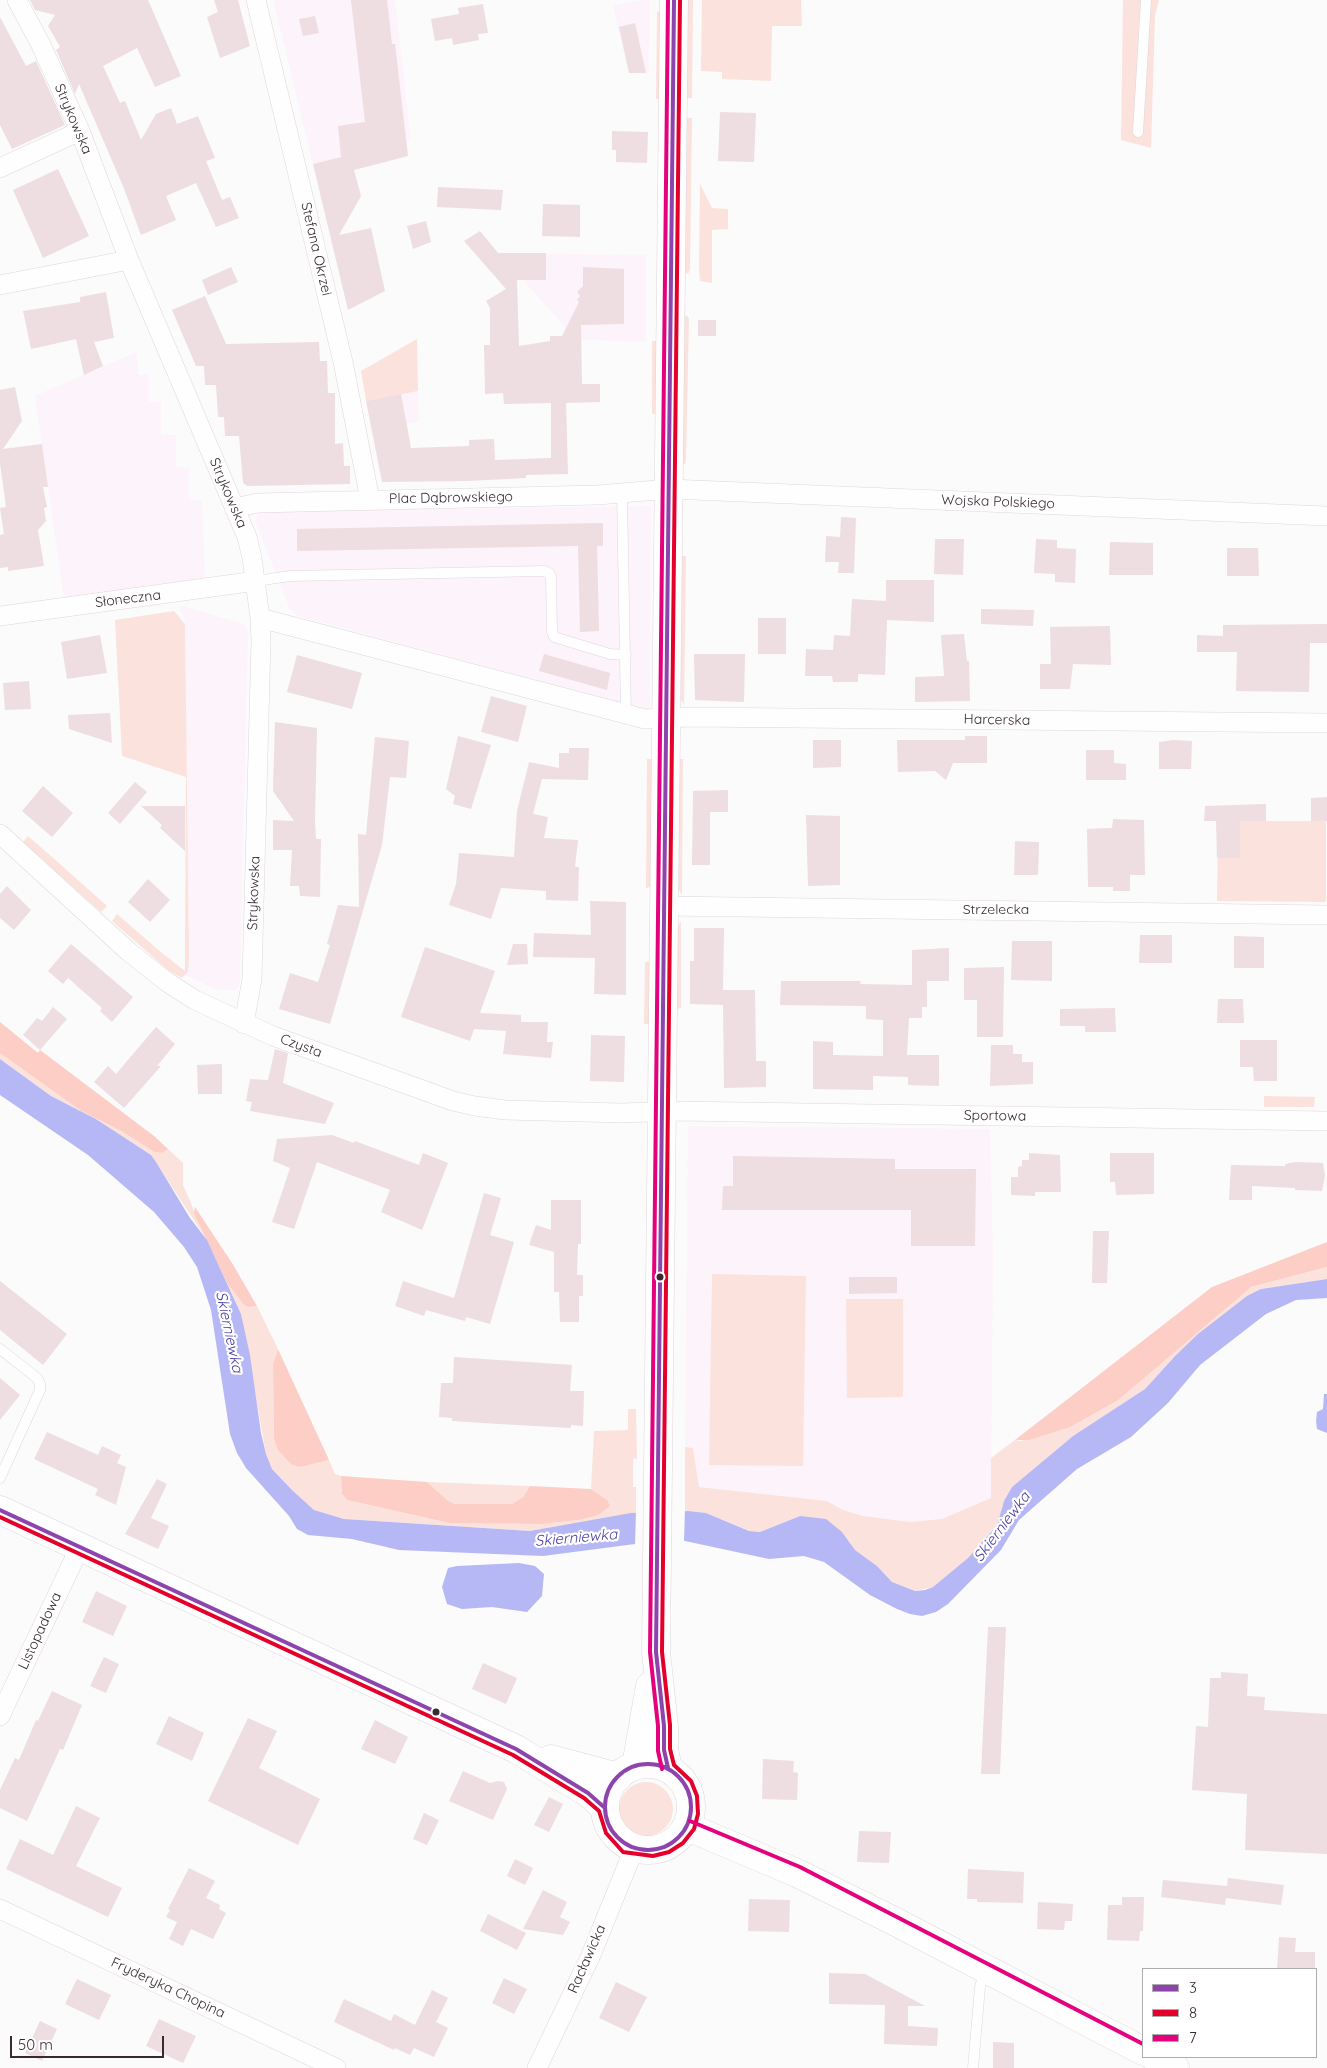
<!DOCTYPE html>
<meta charset="utf-8">
<style>
body{margin:0}
#map{position:relative;width:1327px;height:2068px;overflow:hidden;background:#fbfbfb;font-family:Quicksand,sans-serif}
canvas{display:block}
.legend{position:absolute;left:1142px;top:1968px;width:175px;height:90px;box-sizing:border-box;background:#fff;border:1px solid #afaaad;margin:0;padding:6px 9px;list-style:none;font-size:15px;color:#372a33}
.legend li{display:flex;align-items:center;gap:10px;height:25px}
.legend b{width:25px;border:1px solid #afaaad}
.scale{position:absolute;left:10px;top:2036px;width:154px;height:22px;box-sizing:border-box;border:2px solid #372a33;border-top:0;padding-left:6px;font-size:15px;line-height:18px;white-space:nowrap;color:#372a33;-webkit-text-stroke:4px #fff;paint-order:stroke}
</style>
<div id="map">
<canvas width="1327" height="2068"></canvas>
<ul class="legend">
<li><b style="height:6px;background:#8e44ad"></b>3</li>
<li><b style="height:6px;background:#e4002b"></b>8</li>
<li><b style="height:6px;background:#e5007d"></b>7</li>
</ul>
<div class="scale">50 m</div>
</div>
<script>
const ctx = document.querySelector('canvas').getContext('2d');
ctx.lineJoin = 'round';
function fill(path, color) { ctx.fillStyle = color; ctx.fill(path, 'evenodd'); }
const toPath = rows => new Path2D(rows.map(r => 'M' + r).join(''));
function stroke(path, color, width, dash) { ctx.strokeStyle = color; ctx.lineWidth = width; ctx.lineCap = dash ? 'butt' : 'round'; ctx.setLineDash(dash || []); ctx.stroke(path); }
function drawText(font, color, halo, rows, align = 'center') {
  ctx.font = font + ' Quicksand,sans-serif'; ctx.lineWidth = 4.5; ctx.setLineDash([]); ctx.textBaseline = 'middle'; ctx.strokeStyle = halo; ctx.fillStyle = color; for (const [text, x, y, turn = 0] of rows) {
    ctx.save(); ctx.translate(x, y); ctx.rotate((+turn || 0) * Math.PI / 180); ctx.textAlign = isNaN(turn) ? turn : align; if (halo) ctx.strokeText(text, 0, 0); ctx.fillText(text, 0, 0); ctx.restore();
  }
}
const built = toPath([
 [273,0,395,0,411,140,313,164],
 [640,0,650,0,649,73,629,73,613,6],
 [499,253,646,255,646,342,587,340,574,337],
 [137,352,138,375,149,374,149,402,161,402,161,435,176,435,176,467,189,468,189,500,202,500,205,578,64,599,35,396],
 [418,391,419,422,372,431,366,401],
 [651,506,650,710,648,710,298,616,290,609,255,521,258,514,268,511],
 [179,605,244,624,248,633,240,979,239,986,233,991,216,989,185,975,186,691,185,621],
 [688,1126,990,1129,993,1255,991,1498,942,1520,910,1522,864,1516,843,1510,827,1501,699,1487,693,1449,685,1447]
]);
const green = toPath([
 [686,0,693,0,692,98,686,98],
 [702,0,801,0,802,26,772,26,771,81,722,79,722,72,701,71],
 [1123,0,1159,0,1155,16,1151,148,1121,140],
 [657,11,661,13,661,99,656,99],
 [686,118,692,118,690,269,688,274,684,271],
 [700,178,700,184,712,208,728,209,728,229,712,230,712,283,700,281,699,268],
 [687,315,689,319,686,460,685,464,682,465,684,318],
 [417,339,418,391,366,401,361,371],
 [652,341,659,341,658,414,652,414],
 [681,556,686,556,684,705,680,697],
 [174,611,185,624,189,956,188,971,182,978,169,971,112,921,117,914,162,953,185,971,186,777,122,756,115,620],
 [647,759,654,759,653,886,646,888],
 [679,759,683,759,682,895,677,887],
 [1218,821,1326,821,1326,902,1217,901],
 [28,836,60,864,107,906,101,912,23,842],
 [681,921,681,1008,676,1009,677,928],
 [652,961,651,1024,644,1024,645,962],
 [0,1053,81,1111,51,1096,0,1059],
 [1264,1096,1315,1097,1314,1107,1264,1107],
 [96,1119,123,1132,154,1152,162,1153,168,1149,183,1163,183,1185,207,1240,151,1155],
 [1327,1267,1327,1279,1261,1289,1176,1355,1145,1389,1073,1436,1012,1487,1004,1501,997,1524,968,1558,933,1587,915,1591,892,1582,877,1566,855,1550,842,1532,800,1516,760,1532,750,1531,706,1513,685,1511,685,1447,693,1448,699,1487,827,1501,843,1510,863,1516,910,1522,942,1519,991,1498,991,1458,1015,1440,1022,1441,1198,1330,1251,1287],
 [712,1274,806,1276,803,1466,709,1465],
 [227,1283,244,1305,248,1307,257,1306,278,1349,273,1364,274,1439,292,1465,301,1467,329,1460,335,1474,341,1476,342,1494,347,1500,449,1523,541,1524,579,1520,607,1500,591,1489,594,1431,628,1430,628,1409,636,1409,637,1458,633,1459,633,1487,636,1487,636,1513,530,1531,344,1519,314,1510,292,1490,272,1469,266,1454,241,1314],
 [846,1299,903,1299,903,1397,847,1398],
 [427,1482,530,1486,523,1497,512,1504,455,1504,448,1502],
 '619 1809a27 27 0 1 1 54 0a27 27 0 1 1-54 0Z'
]);
const forest = toPath([
 [0,1022,38,1053,40,1050,154,1136,168,1149,162,1153,154,1152,123,1132,81,1111,0,1053],
 [195,1207,232,1263,257,1306,248,1307,244,1305,227,1283,194,1213],
 [1327,1242,1327,1267,1251,1287,1118,1400,1070,1427,1029,1440,1015,1440,1212,1287],
 [278,1349,329,1460,301,1467,292,1465,278,1450,274,1439,273,1364],
 [341,1476,427,1482,448,1501,455,1504,512,1504,523,1497,530,1486,591,1489,607,1500,610,1506,598,1515,579,1520,541,1524,449,1523,347,1500,342,1494]
]);
const water = toPath([
 [0,1059,51,1096,96,1119,151,1155,156,1162,190,1218,207,1240,241,1314,250,1355,261,1433,266,1454,272,1469,292,1490,314,1510,344,1519,530,1531,631,1513,688,1511,706,1513,749,1531,760,1532,800,1516,826,1519,842,1532,855,1550,877,1566,892,1582,915,1591,925,1590,933,1587,968,1558,997,1525,1004,1501,1012,1487,1073,1436,1145,1389,1176,1355,1198,1334,1247,1296,1261,1289,1327,1279,1327,1298,1296,1300,1266,1314,1200,1365,1168,1403,1131,1437,1077,1469,1019,1520,1001,1550,948,1604,936,1612,922,1616,910,1614,897,1609,870,1595,824,1562,804,1556,769,1559,685,1541,635,1544,543,1556,399,1550,352,1539,308,1535,297,1529,289,1516,246,1468,237,1453,230,1434,211,1310,197,1267,184,1247,154,1212,88,1155,0,1095],
 [1324,1394,1327,1394,1327,1433,1317,1429,1316,1421,1317,1412,1323,1409],
 [519,1563,535,1566,544,1574,542,1596,527,1612,492,1607,462,1609,447,1604,442,1587,448,1568,457,1566]
]);
const pier = toPath([
 [685,1508,684,1543,635,1546,636,1511]
]);
const building = toPath([
 [30,0,148,0,181,76,155,87,137,48,103,66,120,103,125,101,141,140,156,114,171,108,177,124,198,116,215,158,206,161,222,200,230,197,239,218,216,227,196,183,166,196,176,220,141,235,123,186,79,84,75,94,56,50,60,47,48,26,55,15,35,10],
 [214,0,238,0,250,46,220,58,207,17,218,12],
 [351,0,387,0,392,44,395,44,408,156,354,170,361,196,339,235,371,228,385,291,348,310,313,164,341,157,338,126,365,122],
 [483,4,488,33,478,34,479,40,453,45,452,38,435,41,431,19,459,14,458,8],
 [315,16,319,33,303,36,299,19],
 [0,17,26,66,36,61,65,125,12,149,0,125],
 [635,23,646,73,629,73,619,27],
 [720,112,756,113,754,162,718,161],
 [612,131,648,132,647,163,616,162,616,150,612,150],
 [58,169,89,236,43,258,13,190],
 [438,187,503,190,501,210,437,207],
 [543,204,580,205,580,237,542,236],
 [426,221,431,242,413,249,407,226],
 [480,231,498,253,546,253,546,280,517,280,519,346,550,341,550,336,562,336,579,302,577,300,580,296,577,292,583,286,583,267,624,269,624,324,581,325,582,384,600,384,600,402,566,403,568,474,526,475,526,478,468,481,382,482,366,401,401,394,411,448,469,446,469,440,494,439,495,460,551,458,551,403,504,404,503,393,485,394,484,345,490,345,490,308,486,301,506,289,464,241],
 [231,267,238,282,208,295,202,280],
 [106,292,114,338,94,342,103,366,84,375,76,339,31,349,23,311,80,302,80,297],
 [205,296,226,344,319,342,320,361,327,361,328,393,335,393,335,444,343,443,344,466,350,466,350,484,247,486,243,483,239,436,225,436,224,417,218,417,216,385,205,385,204,366,196,366,172,310],
 [698,320,716,320,716,336,698,336],
 [15,387,22,421,3,449,42,444,48,487,43,487,47,507,44,508,46,521,38,530,44,566,8,571,8,567,0,568,0,535,4,534,0,508,6,507,0,463,0,390],
 [841,517,856,518,854,573,838,573,839,562,825,562,826,536,840,537],
 [603,523,603,546,597,546,599,631,580,632,578,546,297,551,297,529],
 [935,539,964,539,963,575,934,574],
 [1036,539,1057,540,1057,548,1076,549,1075,583,1055,582,1055,574,1034,573],
 [1110,542,1153,543,1153,575,1109,575],
 [1227,548,1258,548,1259,576,1227,576],
 [886,580,934,580,934,622,887,620,885,675,858,674,858,682,833,682,832,676,805,676,806,649,833,650,834,635,850,636,852,599,886,601],
 [981,609,1034,610,1033,626,981,624],
 [758,618,786,618,786,654,758,654],
 [1327,624,1327,643,1310,643,1309,692,1236,691,1237,652,1197,652,1197,635,1223,636,1223,625],
 [1110,626,1111,665,1073,664,1070,689,1040,689,1040,664,1051,664,1050,627],
 [964,634,967,661,969,661,970,701,915,702,915,677,944,676,941,635],
 [100,635,107,673,67,679,61,642],
 [544,654,610,673,607,690,539,671],
 [694,654,745,654,744,702,695,700],
 [297,655,362,673,352,709,287,692],
 [29,681,31,709,5,710,3,683],
 [491,696,527,706,518,742,481,732],
 [110,713,112,743,69,729,68,715],
 [275,722,317,728,315,821,316,839,321,839,320,897,300,896,299,886,290,886,292,850,273,850,273,820,294,821,273,791],
 [458,736,491,745,471,809,453,804,455,796,446,789],
 [965,736,987,736,987,763,953,763,946,780,935,771,898,772,897,740,965,740],
 [375,737,409,741,406,778,390,777,382,845,330,1024,279,1009,290,973,318,982,330,945,327,944,338,905,359,907,358,834,366,835],
 [813,740,841,740,841,767,813,768],
 [1173,740,1192,741,1191,769,1159,769,1159,742],
 [569,748,589,748,588,780,542,779,533,814,548,817,544,838,578,840,575,867,579,867,578,901,546,900,546,891,501,888,491,919,449,905,456,884,459,853,514,857,517,811,529,762,559,768,559,753,569,753],
 [1086,750,1114,750,1114,763,1126,764,1126,780,1086,780],
 [135,782,147,792,120,824,108,813],
 [43,786,73,813,52,837,22,811],
 [728,790,728,812,710,812,710,865,692,865,693,791],
 [1327,797,1327,821,1311,821,1311,798],
 [1266,804,1266,821,1240,821,1240,858,1217,858,1216,821,1204,821,1205,806],
 [141,806,185,806,185,851,160,828,162,825],
 [806,815,840,816,840,885,808,886],
 [1113,819,1144,820,1145,875,1130,875,1130,891,1113,891,1113,887,1088,887,1087,829,1112,828],
 [1015,841,1039,842,1038,875,1014,875],
 [148,879,170,900,150,922,128,902],
 [7,886,31,910,14,930,0,918,0,894],
 [590,901,626,902,626,995,594,994,595,958,533,957,534,933,591,935],
 [694,928,724,928,723,990,755,990,756,1061,766,1061,766,1087,724,1088,723,1005,690,1004,690,961,694,961],
 [1140,935,1172,935,1172,963,1139,963],
 [1234,936,1264,937,1264,968,1234,968],
 [1012,941,1052,941,1052,981,1011,980],
 [71,944,133,997,112,1022,100,1011,102,1008,68,978,63,984,48,971],
 [513,944,527,944,528,964,507,965],
 [425,947,495,971,480,1013,521,1015,521,1022,548,1022,547,1042,553,1042,551,1058,503,1054,506,1031,474,1029,470,1041,401,1017],
 [949,948,949,981,927,981,927,1007,922,1007,922,1018,909,1018,907,1055,939,1055,939,1086,908,1085,908,1077,873,1076,873,1090,813,1089,813,1041,833,1042,833,1055,883,1056,883,1020,866,1019,866,1006,780,1005,781,981,861,981,860,984,912,985,912,950],
 [1004,967,1003,1037,977,1037,977,1000,964,1000,964,968],
 [1218,999,1243,999,1244,1023,1217,1023],
 [53,1007,67,1019,40,1050,23,1035,37,1018,42,1021],
 [1115,1008,1116,1032,1085,1032,1085,1026,1060,1026,1060,1009],
 [156,1027,175,1044,157,1066,161,1066,124,1108,94,1082,108,1066,116,1074],
 [591,1035,625,1036,624,1082,590,1081],
 [1240,1040,1277,1040,1277,1081,1254,1081,1253,1067,1240,1067],
 [991,1045,1013,1045,1013,1054,1022,1054,1022,1062,1033,1062,1033,1084,990,1086],
 [275,1049,288,1053,283,1083,334,1103,325,1124,250,1111,252,1102,246,1101,250,1079,268,1080],
 [222,1064,222,1094,198,1094,197,1065],
 [332,1135,354,1143,355,1141,419,1165,423,1153,448,1163,422,1230,381,1212,390,1190,317,1162,294,1229,272,1222,290,1168,273,1161,277,1139],
 [1029,1153,1060,1155,1061,1192,1035,1192,1035,1196,1011,1195,1011,1177,1018,1177,1018,1167,1022,1166,1022,1160,1029,1160],
 [1110,1153,1154,1153,1154,1194,1116,1195,1115,1182,1110,1182],
 [733,1156,895,1159,895,1169,976,1169,975,1246,911,1246,911,1210,722,1210,723,1186,733,1186],
 [1296,1162,1323,1163,1325,1176,1322,1191,1295,1190,1295,1188,1252,1186,1252,1200,1229,1200,1231,1165,1285,1166,1285,1164],
 [484,1193,501,1198,490,1235,514,1242,490,1324,466,1317,465,1321,426,1310,424,1316,395,1306,403,1281,454,1298],
 [551,1200,581,1200,581,1244,578,1244,577,1275,583,1275,583,1296,579,1296,579,1322,560,1322,559,1292,554,1292,554,1252,529,1245,536,1225,551,1230],
 [1093,1231,1109,1231,1107,1283,1092,1283],
 [849,1277,897,1277,897,1293,849,1294],
 [0,1281,67,1334,43,1365,0,1330],
 [454,1357,572,1365,570,1391,584,1391,583,1426,571,1425,571,1428,499,1424,452,1421,452,1418,439,1417,441,1383,453,1383],
 [0,1378,20,1395,0,1420],
 [47,1432,98,1455,102,1446,121,1455,117,1463,126,1467,116,1505,95,1495,98,1489,34,1459],
 [157,1479,167,1484,151,1518,169,1526,158,1549,125,1534],
 [96,1591,127,1606,113,1636,82,1622],
 [988,1627,1006,1627,1000,1774,981,1774],
 [104,1657,119,1664,106,1693,90,1686],
 [483,1663,517,1678,506,1704,472,1689],
 [1221,1672,1248,1674,1247,1696,1265,1697,1264,1710,1327,1714,1327,1854,1245,1850,1247,1794,1192,1790,1196,1726,1208,1727,1210,1678,1221,1678],
 [52,1691,82,1705,63,1750,60,1749,27,1821,0,1808,0,1790,15,1758,19,1760,36,1720,38,1721],
 [169,1716,204,1733,192,1761,156,1744],
 [248,1718,277,1731,259,1768,320,1799,298,1845,208,1801],
 [375,1720,408,1737,395,1764,361,1749],
 [763,1759,794,1761,793,1772,798,1773,797,1800,762,1799],
 [463,1771,490,1783,498,1781,504,1782,507,1789,493,1820,449,1801],
 [549,1797,563,1804,549,1832,534,1825],
 [76,1806,100,1818,76,1866,122,1888,108,1917,6,1869,20,1839,53,1855],
 [424,1813,439,1820,427,1845,413,1839],
 [859,1831,891,1832,889,1863,857,1862],
 [515,1859,533,1868,525,1885,507,1876],
 [189,1868,215,1881,206,1898,220,1905,219,1909,226,1913,213,1939,191,1929,183,1946,169,1939,177,1922,166,1917,170,1910,168,1909],
 [968,1869,1024,1872,1023,1903,977,1902,977,1899,967,1899],
 [1228,1878,1284,1885,1281,1905,1226,1898,1225,1905,1161,1897,1163,1880,1227,1886],
 [543,1890,567,1902,560,1917,570,1922,563,1935,523,1929],
 [1122,1897,1144,1897,1143,1931,1140,1931,1139,1941,1107,1940,1108,1905,1122,1905],
 [749,1899,790,1900,789,1932,748,1931],
 [1038,1902,1073,1904,1072,1921,1065,1921,1064,1930,1037,1929],
 [488,1914,526,1933,517,1950,480,1931],
 [1279,1937,1296,1938,1295,1952,1315,1952,1315,1969,1277,1969],
 [829,1973,865,1974,925,2006,908,2006,908,2026,938,2028,937,2046,884,2044,885,2005,829,2004],
 [504,1978,527,1989,514,2014,492,2003],
 [77,1979,111,1995,99,2020,65,2004],
 [616,1982,647,1997,629,2032,599,2018],
 [432,1990,448,1998,436,2022,448,2028,434,2057,414,2048,410,2055,395,2048,394,2050,334,2022,344,1999,391,2021,394,2014,415,2025],
 [159,2019,196,2036,183,2063,146,2046],
 [40,2021,57,2029,42,2061,25,2053],
 [993,2042,1014,2043,1014,2068,993,2068]
]);
const lane = toPath([
 [1138,132,1146,0],
 [622,494,626,715],
 [256,581,290,576,544,571,549,573,551,577,552,632,554,637,610,654,626,655],
 [0,1349,37,1378,40,1384,40,1390,0,1478],
 [973,2068,980,1987,985,1969]
]);
const street = toPath([
 [17,0,41,45,80,131,129,260,247,537,252,558,260,618,261,641,252,979,244,1024],
 [256,0,343,362,370,500],
 [0,168,80,131],
 [0,285,129,260],
 [234,508,258,503,598,495,669,489,1327,516],
 [0,616,256,581],
 [260,618,645,719,687,717,1327,723],
 [0,834,129,952,167,982,195,1000,273,1036,453,1101,475,1106,505,1110,622,1113,677,1111,1327,1121],
 [665,906,1327,915],
 [0,1716,80,1547],
 [0,1909,336,2068],
 [537,2068,591,1955,634,1849]
]);
const secondary = toPath([
 [0,1510,516,1749,588,1793,605,1808],
 [551,1759,618,1777],
 '605 1807a43 43 0 1 1 86 0a43 43 0 1 1-86 0Z',
 [636,1766,650,1686],
 [668,1768,664,1750,664,1726,656,1652,674,0],
 [688,1827,797,1873,892,1920,1143,2051],
 [1154,2057,1175,2068]
]);
const bus1 = toPath([
 [0,1510,516,1749,588,1793,605,1808],
 '605 1807a43 43 0 1 1 86 0a43 43 0 1 1-86 0Z',
 [668,1768,664,1750,664,1726,656,1652,674,0]
]);
const bus2 = toPath([
 [0,1517,513,1755,584,1798,599,1811,606,1833,623,1852,653,1856,669,1852,683,1843,694,1829,698,1814,697,1796,691,1781,674,1765,670,1749,670,1725,662,1652,680,0]
]);
const bus3 = toPath([
 [662,1769,658,1751,658,1726,650,1652,668,0],
 [690,1821,800,1867,1143,2044]
]);
const markers = [
 [660,1277,4.5,"#372a33"],
 [436,1712,4.5,"#372a33"]
];
const streetNames = [
 ["Strykowska",73,119,67],
 ["Stefana Okrzei",316,249,77],
 ["Strykowska",228,493,67],
 ["Plac Dąbrowskiego",451,498,-1],
 ["Wojska Polskiego",998,502,2],
 ["Słoneczna",128,599,-7],
 ["Harcerska",997,720,1],
 ["Strykowska",254,893,-88],
 ["Strzelecka",996,910],
 ["Czysta",301,1046,20],
 ["Sportowa",995,1116,1],
 ["Listopadowa",40,1631,-65],
 ["Racławicka",587,1959,-66],
 ["Fryderyka Chopina",168,1988,25]
];
const waterNames = [
 ["Skierniewka",229,1332,78],
 ["Skierniewka",1002,1527,-53],
 ["Skierniewka",576,1538,-5]
];
fill(built, '#fdf3fa');
fill(green, '#fce2dc');
fill(forest, '#fccec5');
fill(water, '#b6b8f5');
fill(pier, '#fbfbfb');
fill(building, '#eedde1');
stroke(lane, '#ddd6db', 11);
stroke(street, '#ddd6db', 20);
stroke(secondary, '#ddd6db', 29);
stroke(lane, '#fefefe', 10);
stroke(street, '#fefefe', 19);
stroke(secondary, '#fefefe', 28);
stroke(bus1, '#8e44ad', 4);
stroke(bus2, '#e4002b', 4);
stroke(bus3, '#e5007d', 4);
for (const [x, y, r, color] of markers) { const dot = new Path2D(); dot.arc(x, y, r, 0, 2 * Math.PI); ctx.fillStyle = color; ctx.fill(dot); stroke(dot, '#fff', 2); }
drawText('14px', '#372a33', '#fff', streetNames);
drawText('italic 15px', '#4a41a6', '#fff', waterNames);
</script>
